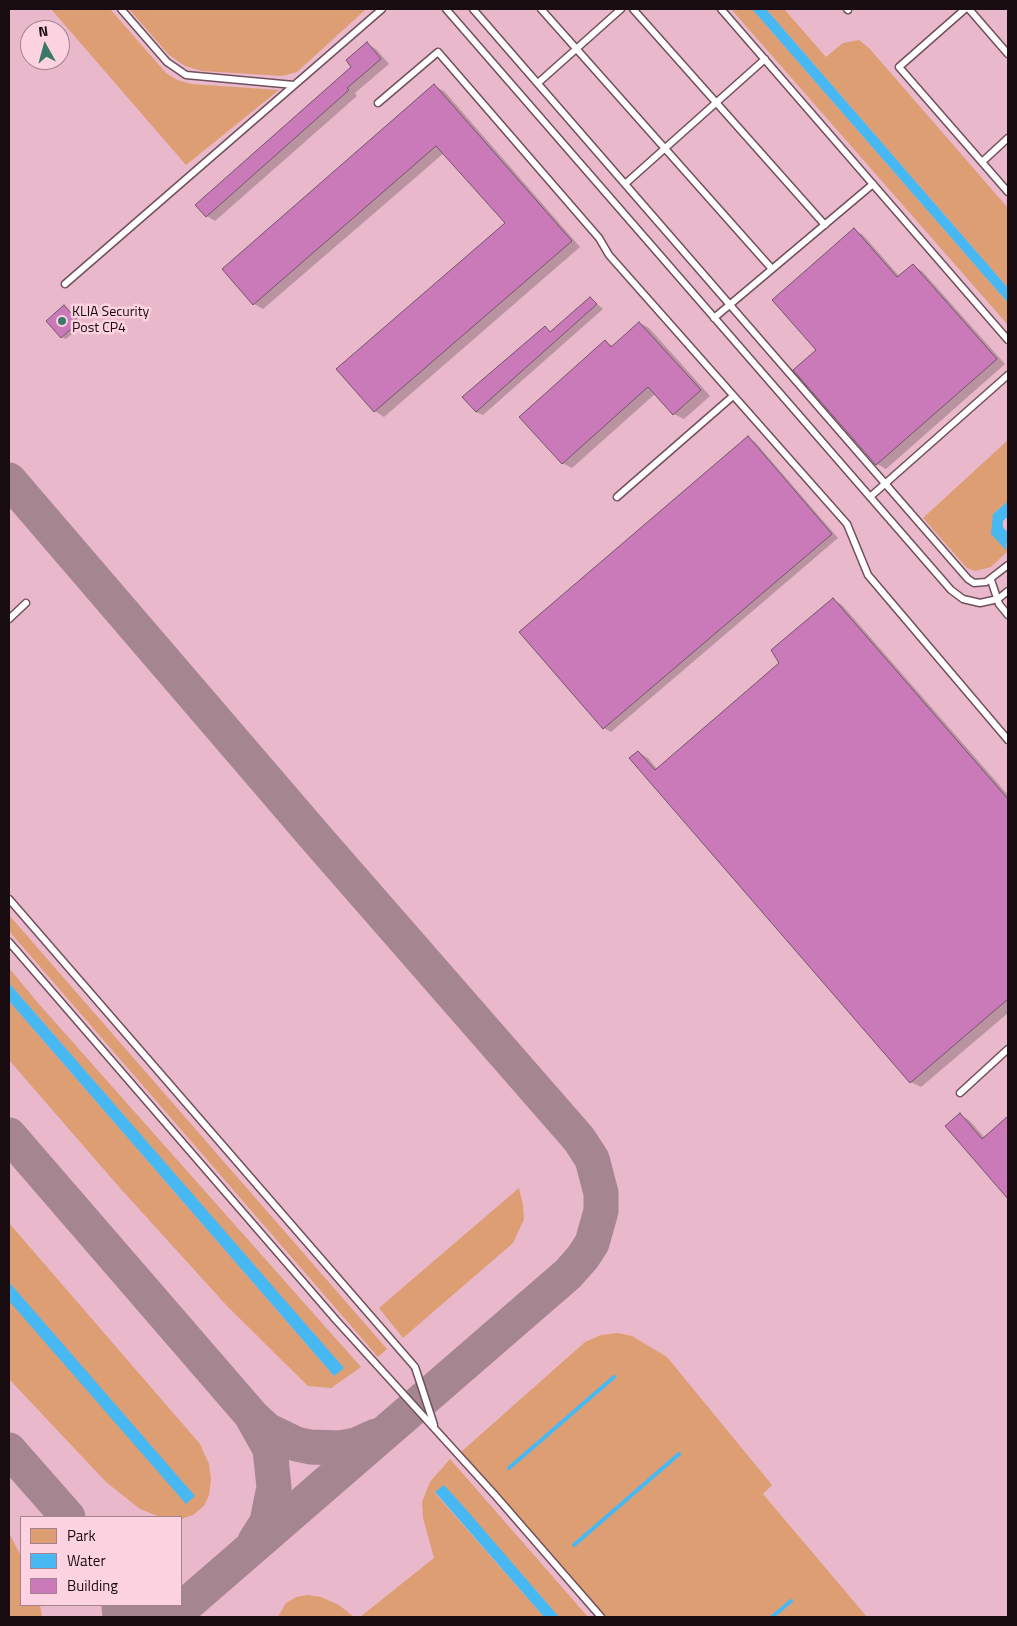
<!DOCTYPE html>
<style>
body{margin:0}
#map{position:relative;width:1017px;height:1626px;overflow:hidden;background:#f0c6d5;font-family:"Titillium Web",sans-serif}
canvas{display:block}
.frame{position:absolute;inset:0;border:10px solid #190c11;pointer-events:none}
.legend{position:absolute;left:20px;top:1516px;width:162px;height:90px;box-sizing:border-box;background:#fdd3e2;border:1px solid #a2838e;margin:0;padding:6px 9px;list-style:none;font-size:15px;color:#190c11}
.legend li{display:flex;align-items:center;gap:10px;height:25px}
.legend b{width:25px;border:1px solid #a2838e}
.north{position:absolute;left:20px;top:20px;width:50px;height:50px;box-sizing:border-box;background:#fdd3e2;border:1px solid #a2838e;border-radius:50%;rotate:353deg;font-size:14px;font-weight:700;line-height:20px;text-align:center;color:#190c11}
.north::after{content:'';display:block;margin:auto;width:18px;height:22px;background:#387969;clip-path:polygon(50% 0,100% 100%,50% 72%,0 100%)}
</style>
<div id="map">
<canvas width="1017" height="1626"></canvas>
<div class="frame"></div>
<ul class="legend">
<li><b style="height:14px;background:#de9e73"></b>Park</li>
<li><b style="height:14px;background:#48b8f2"></b>Water</li>
<li><b style="height:14px;background:#ca79b9"></b>Building</li>
</ul>
<div class="north">N</div>
</div>
<script>
const ctx = document.querySelector('canvas').getContext('2d');
ctx.lineJoin = 'round';
function fill(path, color) { ctx.fillStyle = color; ctx.fill(path, 'evenodd'); }
const toPath = rows => new Path2D(rows.map(r => 'M' + r).join(''));
function stroke(path, color, width, dash) { ctx.strokeStyle = color; ctx.lineWidth = width; ctx.lineCap = dash ? 'butt' : 'round'; ctx.setLineDash(dash || []); ctx.stroke(path); }
function drawText(font, color, halo, rows, align = 'center') {
  ctx.font = font + ' "Titillium Web",sans-serif'; ctx.lineWidth = 5; ctx.setLineDash([]); ctx.textBaseline = 'middle'; ctx.strokeStyle = halo; ctx.fillStyle = color; for (const [text, x, y, turn = 0] of rows) {
    ctx.save(); ctx.translate(x, y); ctx.rotate((+turn || 0) * Math.PI / 180); ctx.textAlign = isNaN(turn) ? turn : align; if (halo) ctx.strokeText(text, 0, 0); ctx.fillText(text, 0, 0); ctx.restore();
  }
}
const built = toPath([
 [9,9,1008,9,1008,1617,9,1617],
 [30,30,60,30,60,60,30,60],
 [21,1517,181,1517,181,1605,21,1605]
]);
const green = toPath([
 [51,9,110,9,166,73,177,80,192,84,279,90,186,165],
 [129,9,358,9,365,10,297,72,282,76,202,71,185,66,169,55],
 [731,9,752,9,1008,303,1008,325],
 [766,9,784,9,826,57,843,43,859,40,869,48,1008,208,1008,288],
 [1008,440,1008,501,993,514,1008,551,991,567,975,571,967,568,923,518],
 [9,915,387,1349,378,1357,9,931],
 [9,968,38,1003,361,1367,331,1388,308,1386,228,1307,120,1188,9,1060,9,1001,334,1376,343,1368,9,983],
 [519,1188,523,1205,524,1219,513,1243,403,1338,379,1308],
 [9,1223,200,1444,209,1464,211,1480,209,1495,204,1506,193,1515,181,1519,181,1517,160,1517,140,1509,106,1482,9,1379],
 [618,1333,632,1336,667,1357,772,1485,763,1494,867,1617,605,1617,461,1452,585,1342,601,1335],
 [450,1459,588,1617,559,1617,444,1485,435,1493,544,1617,360,1617,434,1558,423,1518,422,1502,430,1482],
 [9,1533,21,1556,21,1605,40,1605,42,1617,9,1617],
 [308,1595,321,1597,339,1605,354,1617,278,1617,286,1603,296,1597]
]);
const water = toPath([
 [752,9,766,9,1008,288,1008,303],
 [1008,501,1008,516,1003,521,1003,527,1008,533,1006,550,991,534,993,514],
 [9,983,344,1368,334,1376,9,1001],
 [9,1282,195,1496,186,1504,9,1301],
 [444,1485,464,1507,559,1617,544,1617,435,1492]
]);
const shadow = toPath([
 [367,44,376,49,389,64,355,93,357,96,215,221,207,216,353,67],
 [434,86,444,91,580,247,384,417,375,411,506,224,444,153,263,309,254,304],
 [854,230,863,235,900,277,913,266,922,271,1005,364,886,469,877,464,818,350],
 [590,298,603,309,483,415,476,412,545,328,552,332],
 [64,307,82,325,66,339,62,337],
 [640,323,649,328,710,396,684,419,674,414,656,393,572,468,562,463,605,342,613,346],
 [748,438,755,442,838,538,611,732,604,728,521,632],
 [833,599,842,605,1008,795,1008,1013,921,1087,911,1082,631,758,638,752,648,758,657,769,780,664],
 [960,1115,969,1120,985,1138,1008,1118,1008,1198,946,1126]
]);
const stream = toPath([
 [509,1468,614,1377],
 [574,1545,679,1454],
 [772,1617,791,1601]
]);
const taxiway = toPath([
 [9,480,318,840,579,1139,592,1159,601,1193,601,1211,592,1243,583,1257,568,1274,172,1617],
 [9,1135,252,1416,267,1430,296,1444,310,1447,340,1448,356,1445,376,1436],
 [252,1417,270,1449,274,1487,267,1522,255,1541],
 [9,1450,68,1517],
 [119,1605,120,1617],
 [144,1605,155,1617]
]);
const building = toPath([
 [367,42,381,59,347,88,349,90,206,217,195,205,351,67,346,60,367,42],
 [434,84,572,241,374,412,336,369,505,223,436,146,253,305,222,269,434,84],
 [854,228,897,277,913,264,997,359,876,465,793,370,816,350,772,300,854,228],
 [590,297,597,304,476,412,462,397,545,326,550,332,590,297],
 [64,305,79,322,61,338,46,321,64,305],
 [639,322,701,390,673,415,648,387,562,464,519,417,605,340,611,347,639,322],
 [748,436,832,534,603,729,519,632,748,436],
 [833,598,1008,799,1008,999,910,1083,629,758,638,751,655,770,779,663,771,650,833,598],
 [960,1113,982,1139,1008,1116,1008,1199,945,1126,960,1113]
]);
const service = toPath([
 [121,9,167,62,186,75,294,85],
 [446,9,951,590,963,599,980,603,998,599,1008,591],
 [473,9,968,579,974,583,986,582,1008,565],
 [541,9,772,269],
 [633,9,825,225],
 [721,9,1008,340],
 [847,9,848,10],
 [965,9,899,67,1008,192],
 [969,9,1008,54],
 [538,83,621,9],
 [378,103,438,52,599,238,609,255,847,524,868,575,1008,740],
 [982,162,1008,138],
 [625,184,765,59],
 [65,284,382,9],
 [714,318,873,184],
 [617,497,733,396],
 [870,497,1008,375],
 [991,580,999,604,1008,615],
 [9,619,26,603],
 [9,899,415,1367,434,1425],
 [9,942,336,1320,494,1494,601,1617],
 [960,1093,1008,1049]
]);
const markers = [
 [62,321,5,"#387969"]
];
const poiNames = [
 ["KLIA Security",72,313],
 ["Post CP4",72,329]
];
fill(built, '#e9b8ca');
fill(green, '#de9e73');
fill(water, '#48b8f2');
fill(shadow, '#0003');
stroke(stream, '#48b8f2', 4);
stroke(taxiway, '#a58590', 35);
fill(building, '#ca79b9');
stroke(building, '#73566d', 1);
stroke(service, '#714f5c', 9);
stroke(service, '#fff', 6);
for (const [x, y, r, color] of markers) { const dot = new Path2D(); dot.arc(x, y, r, 0, 2 * Math.PI); ctx.fillStyle = color; ctx.fill(dot); stroke(dot, '#fdd3e2', 2); }
drawText('14px', '#190c11', '#fdd3e2', poiNames, 'left');
</script>
